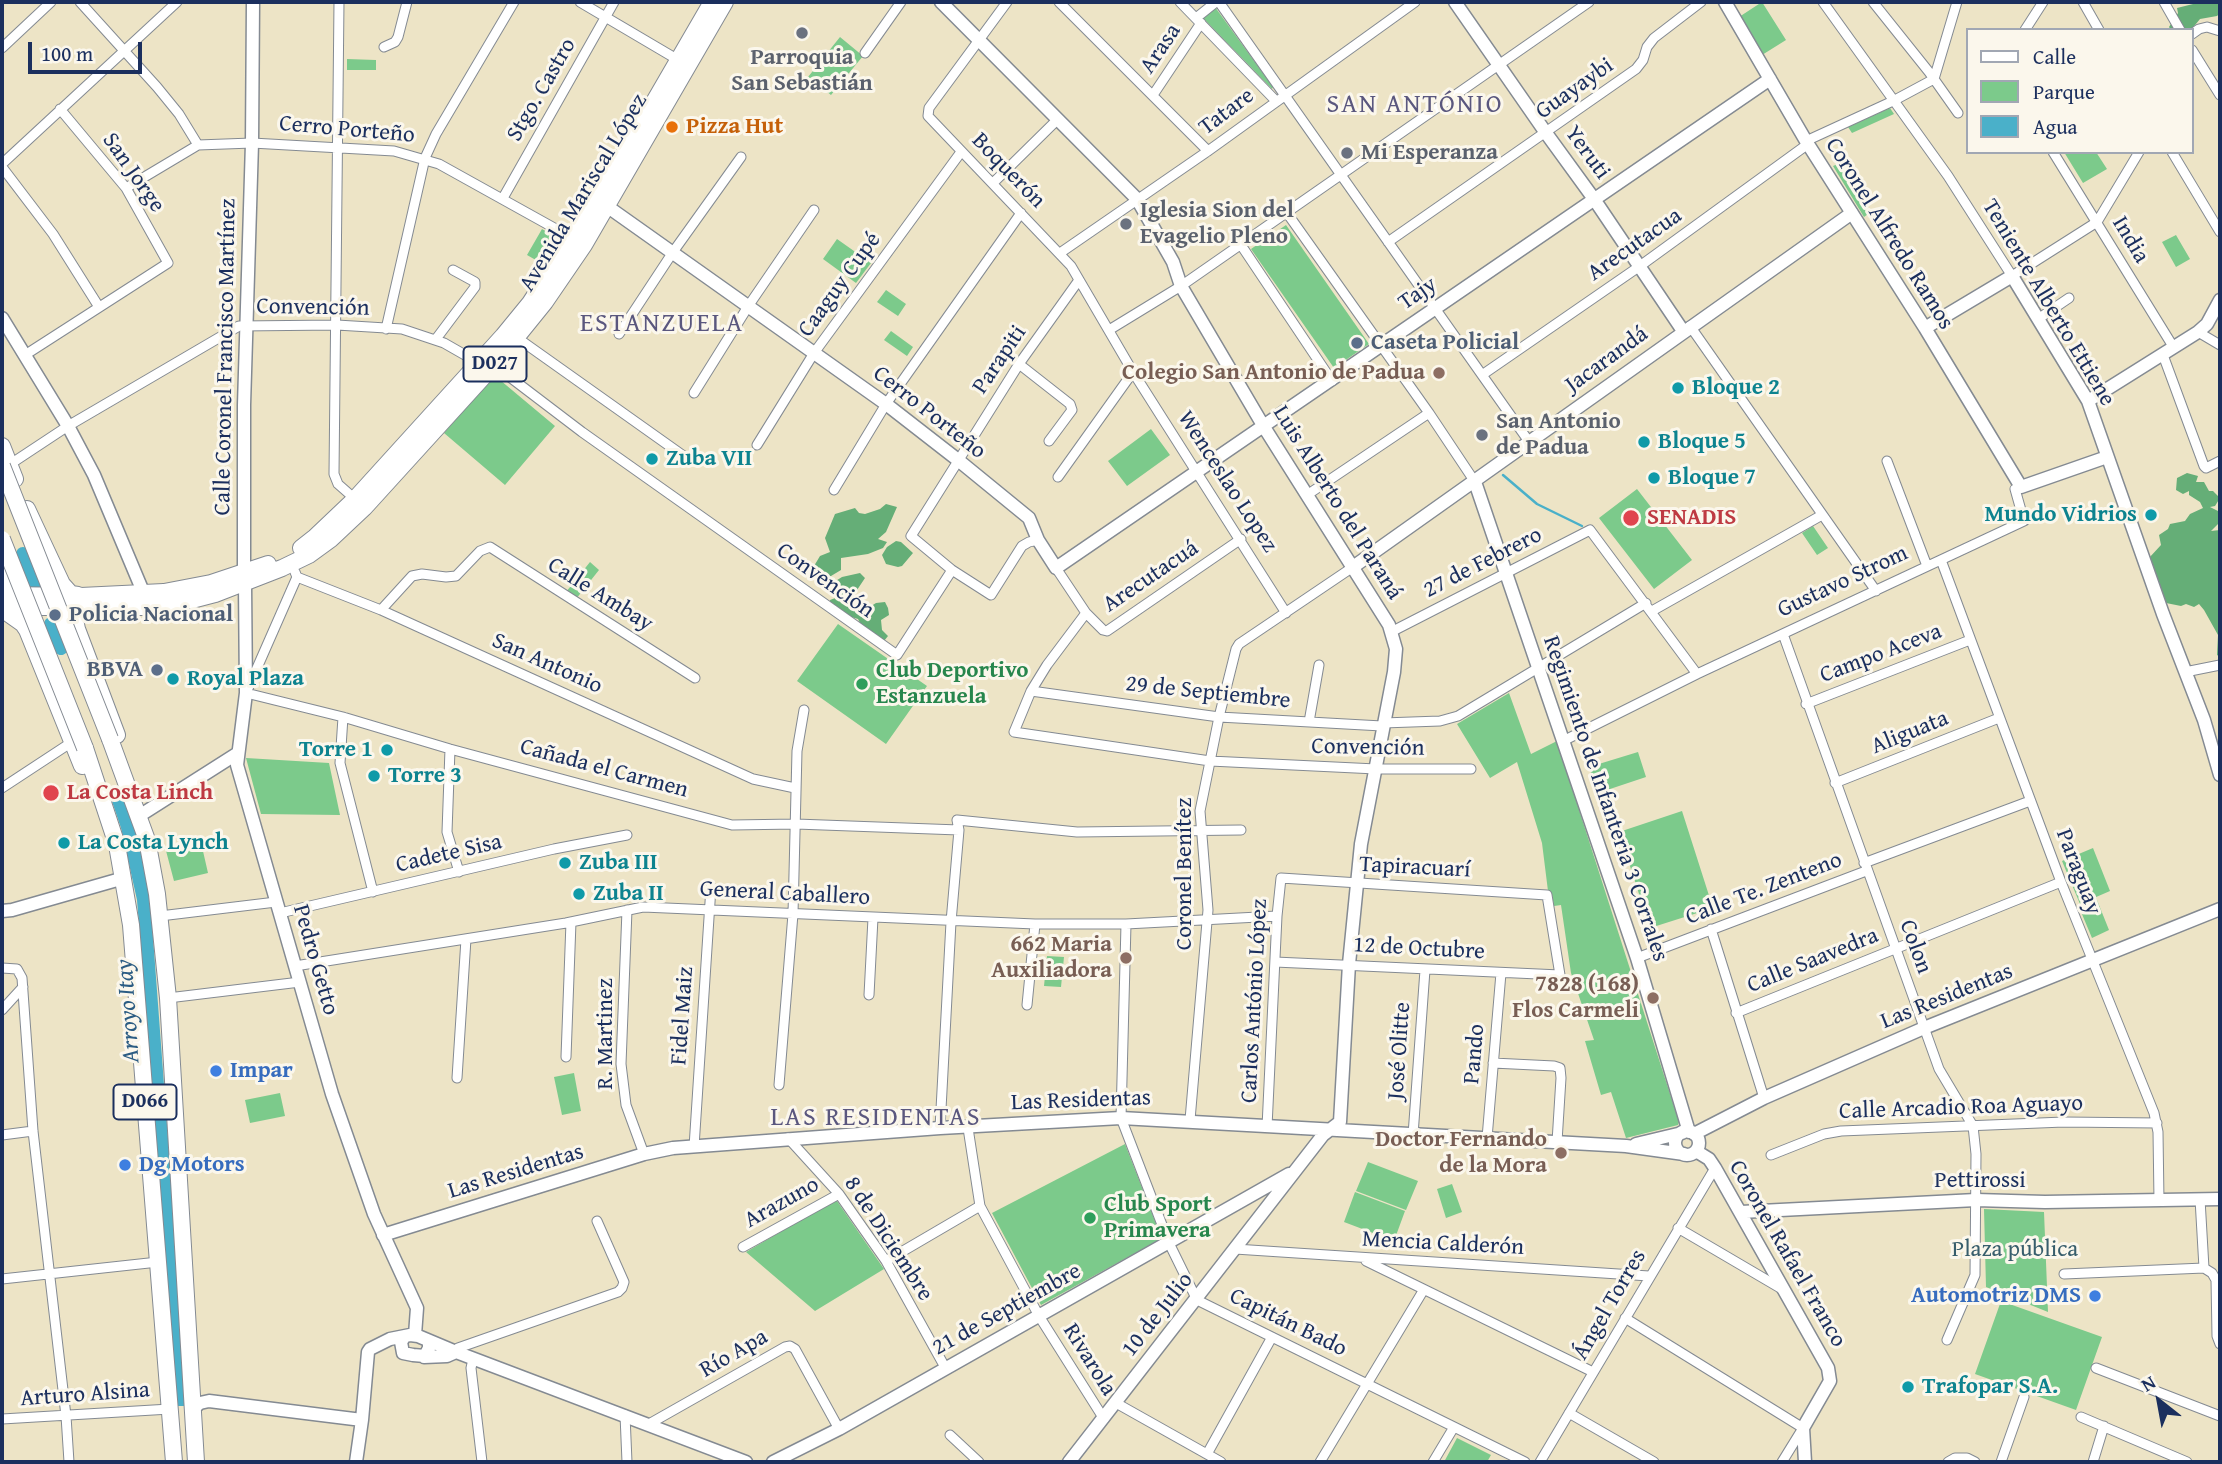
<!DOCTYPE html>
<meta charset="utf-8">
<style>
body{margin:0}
#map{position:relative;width:2222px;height:1464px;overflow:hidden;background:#ede4c6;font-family:"Gentium Book Plus",serif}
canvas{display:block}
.frame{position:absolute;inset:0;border:4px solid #1b2f5e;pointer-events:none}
.legend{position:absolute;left:1966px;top:28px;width:228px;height:126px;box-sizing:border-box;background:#fbf7ec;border:2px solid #a1a7b3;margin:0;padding:9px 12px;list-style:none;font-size:21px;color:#1b2f5e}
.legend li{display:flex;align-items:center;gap:14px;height:35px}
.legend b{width:35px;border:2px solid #a1a7b3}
.north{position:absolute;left:2124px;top:1366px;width:70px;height:70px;-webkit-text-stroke:5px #fbf7ec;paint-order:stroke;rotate:329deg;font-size:19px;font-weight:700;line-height:28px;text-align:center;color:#1b2f5e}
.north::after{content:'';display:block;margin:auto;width:24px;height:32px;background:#1b2f5e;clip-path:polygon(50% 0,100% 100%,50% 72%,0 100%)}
.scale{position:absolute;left:28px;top:42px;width:114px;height:32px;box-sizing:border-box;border:4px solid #1b2f5e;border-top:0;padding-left:9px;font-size:21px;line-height:24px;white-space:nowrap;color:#1b2f5e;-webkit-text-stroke:5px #fbf7ec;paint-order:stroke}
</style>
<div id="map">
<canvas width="2222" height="1464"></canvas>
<div class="frame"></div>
<ul class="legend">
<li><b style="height:9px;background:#fff"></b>Calle</li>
<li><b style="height:19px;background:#7cca8b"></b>Parque</li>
<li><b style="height:19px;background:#4ab0c9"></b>Agua</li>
</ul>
<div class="north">N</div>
<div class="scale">100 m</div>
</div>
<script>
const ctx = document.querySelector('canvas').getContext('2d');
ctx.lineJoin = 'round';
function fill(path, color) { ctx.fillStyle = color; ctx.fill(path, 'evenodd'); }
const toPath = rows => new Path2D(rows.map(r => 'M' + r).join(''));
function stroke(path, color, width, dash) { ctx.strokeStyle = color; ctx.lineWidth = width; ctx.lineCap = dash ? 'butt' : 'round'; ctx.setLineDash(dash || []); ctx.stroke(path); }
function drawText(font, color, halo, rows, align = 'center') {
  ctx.font = font + ' "Gentium Book Plus",serif'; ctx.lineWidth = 6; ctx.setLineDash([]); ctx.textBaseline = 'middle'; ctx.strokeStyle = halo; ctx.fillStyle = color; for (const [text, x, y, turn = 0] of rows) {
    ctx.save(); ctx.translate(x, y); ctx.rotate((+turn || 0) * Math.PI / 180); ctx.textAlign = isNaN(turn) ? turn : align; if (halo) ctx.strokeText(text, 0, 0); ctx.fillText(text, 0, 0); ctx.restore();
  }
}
const green = toPath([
 [1762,2,1786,40,1762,55,1739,17],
 [1215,7,1273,87,1272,89,1203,18],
 [840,37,863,56,831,95,808,77],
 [347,59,376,60,376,70,347,70],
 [1890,108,1894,114,1852,133,1848,127],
 [2064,152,2096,152,2107,169,2083,183],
 [1840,163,1868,214,1864,217,1833,166],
 [1286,225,1369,344,1334,368,1251,249],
 [542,229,556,237,541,263,527,255],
 [2176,235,2190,259,2176,267,2162,242],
 [837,239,871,263,856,283,823,259],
 [886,290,906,304,898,316,877,302],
 [891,331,913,347,907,356,884,340],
 [494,375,555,426,505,485,444,433],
 [1151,429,1170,455,1127,486,1108,461],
 [1637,489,1692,560,1654,589,1599,518],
 [1813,526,1828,548,1817,555,1802,533],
 [590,562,599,570,576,599,566,592],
 [838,624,927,686,886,744,797,681],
 [1509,693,1531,754,1557,741,1679,1122,1678,1125,1626,1138,1611,1092,1601,1095,1585,1041,1594,1040,1571,973,1561,905,1554,906,1552,895,1548,891,1542,843,1517,762,1490,778,1457,724],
 [1638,752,1646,777,1598,793,1589,767],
 [246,758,329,763,340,815,261,814],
 [1682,811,1713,908,1650,928,1619,832],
 [200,838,208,873,174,881,165,847],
 [2093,848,2110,891,2080,904,2062,861],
 [2097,900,2109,930,2092,938,2079,907],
 [1047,956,1064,957,1061,987,1044,986],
 [574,1073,581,1111,562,1115,554,1077],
 [280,1093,285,1116,250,1123,245,1100],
 [1125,1144,1161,1236,1159,1240,1041,1305,992,1213],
 [1368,1162,1418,1181,1406,1210,1356,1191],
 [1452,1184,1462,1212,1446,1218,1437,1189],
 [1355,1192,1405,1211,1394,1241,1344,1222],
 [835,1200,837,1201,884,1269,815,1311,746,1252],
 [1984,1209,2044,1212,2048,1312,1986,1287],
 [2001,1301,2102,1337,2076,1410,1975,1374],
 [1457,1438,1491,1455,1487,1462,1444,1462]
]);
const forest = toPath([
 [2201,2,2220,2,2220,13,2217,16,2200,19,2191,30,2171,30,2169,27,2178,13,2177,8],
 [2187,473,2198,476,2196,482,2204,482,2209,491,2213,491,2220,498,2215,506,2210,507,2220,512,2220,522,2211,531,2220,530,2220,657,2217,655,2218,635,2204,610,2199,604,2194,607,2186,604,2181,606,2166,603,2161,598,2149,558,2161,545,2159,535,2168,529,2170,524,2185,521,2190,514,2203,508,2200,502,2189,495,2189,491,2183,494,2176,490,2177,478],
 [886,504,897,507,886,532,878,539,887,542,883,548,868,554,841,558,841,570,821,582,814,577,811,571,820,556,830,552,825,538,835,514,855,508,859,513,865,514,880,509],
 [896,541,901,542,913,553,902,566,898,567,886,564,882,555,887,547],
 [860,573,865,578,853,596,860,600,865,610,876,603,885,602,888,608,889,615,881,620,882,630,888,636,884,641,861,625,858,619,831,611,830,600,838,597,834,582,842,577]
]);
const water = toPath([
 [61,629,137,834,150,897,188,1406,177,1406,137,900,121,828,99,763]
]);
const pier = toPath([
 [2,486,37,573,22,573,2,523],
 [60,625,128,794,108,801,45,631]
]);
const stream = toPath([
 [1503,475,1537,504,1582,526]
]);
const river = toPath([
 [23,554,35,582],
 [51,624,61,648]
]);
const street = toPath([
 [80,2,157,87,179,114,198,145],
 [339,2,334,474,338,484,355,499],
 [580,2,680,61],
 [1007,2,929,108,928,116,1071,266,1133,372,1286,613],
 [1059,2,1208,151],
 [1180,2,1275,100],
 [1219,2,1530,443],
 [1823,2,1948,176,2012,276,2097,222,2139,152],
 [1873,2,1929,72,1958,113],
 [2083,2,2099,30],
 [2164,2,2180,30],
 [1196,18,1216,2],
 [2025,30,2043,2],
 [2192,34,2199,29,2207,27,2220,31],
 [384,47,395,42,398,37,407,2],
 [2,48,51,2],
 [2192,50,2220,95],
 [865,53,901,2],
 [1153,95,1201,23],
 [1806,141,1893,101,1934,79,1957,2],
 [2053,152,2174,348],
 [2172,152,2220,232],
 [2,164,177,2],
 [2,167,53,234,99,307],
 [993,183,1058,119],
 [126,188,198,145,252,143,394,151,439,164,574,239],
 [503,198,614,2],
 [1287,213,1429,413,1475,482],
 [1388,242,1636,69,1643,60,1647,47,1654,38,1701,2],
 [1241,245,1332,381],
 [1060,253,1208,151,1415,2],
 [2038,319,2069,298],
 [1690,326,1876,591],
 [386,329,425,158,436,134,514,2],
 [1109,330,1181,286,1589,2],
 [2198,332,2220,345],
 [619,334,673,252,741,157],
 [516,337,685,457],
 [436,339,475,287,475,282,453,270],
 [25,355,168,263,126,188,60,109],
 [2163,355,2204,466,2206,468,2220,461],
 [1019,364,1070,404,1072,410,1049,441],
 [494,365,582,432,897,655,952,570],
 [1482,375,1640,266,1808,144],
 [694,393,749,305,814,210],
 [757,445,814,353,961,152],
 [1887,461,1927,566],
 [9,465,68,426,239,326,337,325,402,329,444,343,479,363],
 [1058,477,1133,372],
 [834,490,886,404,1021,213],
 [1307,495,1429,413],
 [1038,540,1029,542,1022,546,991,595,952,570,911,536,1019,364,1079,280],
 [1941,560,2061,882,2154,1113,2158,1132,2159,1201],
 [1056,568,1086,613,1103,630,1107,631,1241,539],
 [295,572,297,577,381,610,753,779,795,788],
 [297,577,246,693,343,717,450,749,732,825,796,824,959,830],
 [381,610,412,576,422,574,446,577,456,576,480,551,490,547,695,678],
 [1652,611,1822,515],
 [1086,613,1047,665,1031,691,1014,732,1210,761,1376,769,1471,769],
 [1391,632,1590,530,1697,674],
 [1783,634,1939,1069,1973,1126,1976,1154,1975,1275,1947,1340],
 [2185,672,2220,665],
 [1031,691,1219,717,1382,726],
 [1806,704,1970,640],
 [343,717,340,763,373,892],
 [1309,722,1319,665],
 [1383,723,1440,721,1458,716,1646,603],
 [1563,741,1697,674,2024,521,2015,489,2021,487],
 [450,749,447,832,459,872],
 [1835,783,1999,718],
 [2,788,72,742],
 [1864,863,2030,801],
 [627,910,621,1064,626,1105,644,1154],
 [280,913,554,849,627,835],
 [160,916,276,902],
 [1126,924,1121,1118,1169,1243,1197,1300,1525,1462],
 [1711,929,1764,1098],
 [1637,958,1866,871],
 [295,966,566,923,643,907,1035,924,1126,924,1277,916],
 [2,968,17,969,22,978,33,1131,66,1416,69,1462],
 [869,995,873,918],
 [168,998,300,982],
 [1027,1005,1035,924],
 [2,1010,23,987],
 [1736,1013,2061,882],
 [566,1057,571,922],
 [1493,1063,1554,1066,1560,1068,1561,1078,1557,1142],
 [457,1078,466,939],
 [779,1085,793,914,797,751,804,710],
 [1190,1120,1208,910,1200,811,1219,717,1236,649,1239,644,1353,567],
 [1267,1127,1277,916,1281,878,1547,895,1560,975,1275,962],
 [940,1128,951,922,959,830,957,820,1077,832,1241,830],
 [968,1128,980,1206,1039,1316,1104,1419],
 [2,1135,33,1131],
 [1413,1135,1425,970],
 [788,1138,839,1194,886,1261,946,1369],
 [1487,1138,1501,973],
 [694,1147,711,887],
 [1771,1155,1824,1134,1841,1131,2064,1122,2157,1123],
 [2200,1199,2204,1268,2212,1273,2216,1280,2217,1336,2220,1344],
 [1678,1228,1782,1289],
 [743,1247,839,1194],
 [1235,1249,1649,1276],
 [886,1261,980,1206],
 [1366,1261,1593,1372],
 [2064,1274,2204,1268],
 [2,1279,158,1262],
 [1625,1318,1803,1428,1782,1462],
 [456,1352,458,1348,618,1292,622,1288,624,1282,597,1221],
 [473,1359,471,1368,482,1462],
 [2096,1368,2220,1416],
 [1116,1403,1221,1462],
 [1569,1413,1654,1462],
 [625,1415,627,1462],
 [2081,1417,2187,1462],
 [2,1419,170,1409],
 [649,1424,785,1347,790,1346,795,1349,839,1429],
 [950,1435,979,1462],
 [1207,1454,1272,1337],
 [1320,1462,1423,1291],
 [1433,1462,1454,1427],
 [1540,1462,1715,1168],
 [1948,1462,1955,1458,1967,1458,1975,1462],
 [2001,1462,2024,1397],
 [2093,1462,2104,1426]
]);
const secondary = toPath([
 [941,2,1137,199,1173,262,1181,286,1264,427,1389,625,1396,649,1394,672,1361,844,1349,964,1340,1122,1323,1135,1069,1462],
 [1455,2,1546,133,1594,199,1683,331],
 [1725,2,1806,141,1925,328,2021,487,2107,457],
 [601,202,886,404,958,460,1029,518,1038,540,1056,568,1770,79],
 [2,318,68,426,94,475,144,594],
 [1925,328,2012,276,2088,401,2163,614,2204,720,2220,775],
 [2088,401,2198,332,2207,324,2220,300],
 [1475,482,1637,958,1689,1132],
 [1353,567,1852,213],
 [244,572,244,405,252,143,253,2],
 [245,584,246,693,237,765,332,1094,374,1214,417,1308,415,1335],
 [139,816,238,753],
 [2,911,12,910,124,878],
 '1675 1143a12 12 0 1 1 24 0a12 12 0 1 1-24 0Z',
 [1694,1134,1764,1098,1924,1028,2220,909],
 [1636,1144,1682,1133],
 [1696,1151,1709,1159,1715,1168,1828,1368,1830,1381,1803,1428,1805,1462],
 [1741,1212,1976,1200,2045,1202,2220,1199],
 [383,1235,644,1154,673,1148,940,1128,1121,1118,1626,1146,1684,1154],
 [405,1336,401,1342,403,1353,413,1355,425,1356,429,1348,429,1341],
 [424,1357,447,1356,456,1352],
 [194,1408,200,1403,209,1401,362,1420],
 [356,1462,362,1420,368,1352,370,1349,390,1339,410,1335,418,1336,456,1352,746,1462],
 [773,1462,839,1429,1289,1174]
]);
const highway = toPath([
 [2,446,15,479],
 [27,509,62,584,71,594,78,595],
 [301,548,315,537,355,499,503,336,530,303,597,200,712,2],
 [2,563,8,583,6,589,2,592],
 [2,595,81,596,164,592,211,583,268,564],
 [2,607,144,607,192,600,215,594,282,568,309,555,331,539,364,508,494,365,545,302,584,245,725,2],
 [91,608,78,613,75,620,77,629,117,735],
 [2,609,23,624,27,630,82,766],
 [110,739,147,840,157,894,168,998,196,1462],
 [85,748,117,845,131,925,174,1462]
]);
const highwayBridge = toPath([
 [2,466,110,739],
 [2,539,85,748]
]);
const markers = [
 [802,33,7,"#6b7280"],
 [672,127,7,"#e8710a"],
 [1347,153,7,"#6b7280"],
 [1126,224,7,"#6b7280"],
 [1357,343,7,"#5c6f8a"],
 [1439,373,7,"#8d6e63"],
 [1678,388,7,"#0f9aa8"],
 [1482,435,7,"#6b7280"],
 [1644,442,7,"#0f9aa8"],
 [652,459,7,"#0f9aa8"],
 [1654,478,7,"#0f9aa8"],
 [2151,515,7,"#0f9aa8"],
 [1631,518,9,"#e0444e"],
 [55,615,7,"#5c6f8a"],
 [157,670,7,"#5c6f8a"],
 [173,679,7,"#0f9aa8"],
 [862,684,7,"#2e9e5b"],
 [387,750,7,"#0f9aa8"],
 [374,776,7,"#0f9aa8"],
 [51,793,9,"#e0444e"],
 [64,843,7,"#0f9aa8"],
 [565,863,7,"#0f9aa8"],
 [579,894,7,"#0f9aa8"],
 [1126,958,7,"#8d6e63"],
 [1653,998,7,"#8d6e63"],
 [216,1071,7,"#3f7fe0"],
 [1561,1153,7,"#8d6e63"],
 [125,1165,7,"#3f7fe0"],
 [1090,1218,7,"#2e9e5b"],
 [2095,1296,7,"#3f7fe0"],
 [1908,1387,7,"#0f9aa8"]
];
const shields = [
 [495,364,63],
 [145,1102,63]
];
const shieldNames = [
 ["D027",495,364],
 ["D066",145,1102]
];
const streetNames = [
 ["Arasa",1161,49,-56],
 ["Guayaybi",1575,89,-35],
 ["Stgo. Castro",542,90,-60],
 ["Tatare",1227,112,-37],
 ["Cerro Porteño",347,130,5],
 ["Yeruti",1587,153,54],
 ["Boquerón",1008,171,46],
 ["San Jorge",133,173,55],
 ["Avenida Mariscal López",584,193,-59],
 ["Coronel Alfredo Ramos",1889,234,58],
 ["India",2130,240,59],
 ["Arecutacua",1635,245,-35],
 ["Caaguy Cupé",840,285,-54],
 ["Tajy",1418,294,-35],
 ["Teniente Alberto Ettiene",2048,303,59],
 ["Convención",313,308,1],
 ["Calle Coronel Francisco Martínez",226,357,-89],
 ["Parapiti",1000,360,-56],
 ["Jacarandá",1607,360,-36],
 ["Cerro Porteño",929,413,38],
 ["Wenceslao Lopez",1227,482,57],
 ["Luis Alberto del Paraná",1337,503,58],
 ["27 de Febrero",1483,563,-27],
 ["Arecutacuá",1151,577,-34],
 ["Convención",825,581,35],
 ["Gustavo Strom",1843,582,-25],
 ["Calle Ambay",600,595,32],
 ["Campo Aceva",1881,654,-21],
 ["San Antonio",547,664,24],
 ["29 de Septiembre",1208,693,6],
 ["Aliguata",1910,733,-22],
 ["Convención",1368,748,1],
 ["Cañada el Carmen",604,769,15],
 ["Regimiento de Infanteria 3 Corrales",1605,799,71],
 ["Cadete Sisa",449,854,-13],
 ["Tapiracuarí",1415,868,3],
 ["Paraguay",2078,872,69],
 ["Coronel Benítez",1185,874,-90],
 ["Calle Te. Zenteno",1764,889,-21],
 ["General Caballero",785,894,3],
 ["Colon",1915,947,70],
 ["12 de Octubre",1419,949,3],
 ["Pedro Getto",315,960,74],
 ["Calle Saavedra",1813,961,-22],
 ["Las Residentas",1947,997,-22],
 ["Carlos António López",1255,1001,-87],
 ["Fidel Maiz",683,1016,-86],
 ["R. Martinez",606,1034,-90],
 ["José Olitte",1400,1051,-86],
 ["Pando",1475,1054,-85],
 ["Las Residentas",1081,1101,-2],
 ["Calle Arcadio Roa Aguayo",1961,1108,-2],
 ["Las Residentas",516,1172,-17],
 ["Pettirossi",1980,1181],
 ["Arazuno",782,1203,-29],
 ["8 de Diciembre",888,1239,57],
 ["Mencia Calderón",1443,1244,3],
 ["Coronel Rafael Franco",1787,1254,60],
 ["Ángel Torres",1610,1305,-60],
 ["21 de Septiembre",1007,1310,-29],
 ["10 de Julio",1158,1315,-52],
 ["Capitán Bado",1288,1323,26],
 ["Río Apa",734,1354,-30],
 ["Rivarola",1089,1360,58],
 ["Arturo Alsina",85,1395,-4]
];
const worshipNames = [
 ["Parroquia",802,58,"center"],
 ["San Sebastián",802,84,"center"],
 ["Mi Esperanza",1361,153],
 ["Iglesia Sion del",1140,211],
 ["Evagelio Pleno",1140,237],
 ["San Antonio",1496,422],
 ["de Padua",1496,448]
];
const foodNames = [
 ["Pizza Hut",686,127]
];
const serviceNames = [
 ["Caseta Policial",1371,343],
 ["Policia Nacional",69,615],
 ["BBVA",143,670,"right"]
];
const educationNames = [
 ["Colegio San Antonio de Padua",1425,373],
 ["662 Maria",1112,945],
 ["Auxiliadora",1112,971],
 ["7828 (168)",1639,985],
 ["Flos Carmeli",1639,1011],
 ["Doctor Fernando",1547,1140],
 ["de la Mora",1547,1166]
];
const cultureNames = [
 ["Bloque 2",1692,388],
 ["Bloque 5",1658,442],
 ["Zuba VII",666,459],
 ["Bloque 7",1668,478],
 ["Mundo Vidrios",2137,515,"right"],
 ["Royal Plaza",187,679],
 ["Torre 1",373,750,"right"],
 ["Torre 3",388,776],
 ["La Costa Lynch",78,843],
 ["Zuba III",579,863],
 ["Zuba II",593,894],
 ["Trafopar S.A.",1922,1387]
];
const healthNames = [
 ["SENADIS",1647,518],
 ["La Costa Linch",67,793]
];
const leisureNames = [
 ["Club Deportivo",876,671],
 ["Estanzuela",876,697],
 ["Club Sport",1104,1205],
 ["Primavera",1104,1231]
];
const shopNames = [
 ["Impar",230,1071],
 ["Dg Motors",139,1165],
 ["Automotriz DMS",2081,1296,"right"]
];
const parkNames = [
 ["Plaza pública",2015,1250]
];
const waterNames = [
 ["Arroyo Itay",129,1011,-94]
];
const quarterNames = [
 ["SAN ANTÓNIO",1415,105],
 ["ESTANZUELA",662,324],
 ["LAS RESIDENTAS",876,1118]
];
fill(green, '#7cca8b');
fill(forest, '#65ae77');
fill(water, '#4ab0c9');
fill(pier, '#ede4c6');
stroke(stream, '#4ab0c9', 2.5);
stroke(river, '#4ab0c9', 14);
stroke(street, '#848a92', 11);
stroke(secondary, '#848a92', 15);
stroke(highway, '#848a92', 18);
stroke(street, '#fff', 9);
stroke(secondary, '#fff', 12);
stroke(highway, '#fff', 16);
stroke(highwayBridge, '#848a92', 18, []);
stroke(highwayBridge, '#fff', 16);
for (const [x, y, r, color] of markers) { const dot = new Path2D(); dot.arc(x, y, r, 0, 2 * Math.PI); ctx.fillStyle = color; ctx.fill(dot); stroke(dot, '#fbf7ec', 2.5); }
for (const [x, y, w] of shields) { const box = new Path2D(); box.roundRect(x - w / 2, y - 17.5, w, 35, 5); ctx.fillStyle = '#fbf7ec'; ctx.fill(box); stroke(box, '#1b2f5e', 2); }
drawText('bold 21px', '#1b2f5e', null, shieldNames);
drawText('23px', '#1b2f5e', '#fbf7ec', streetNames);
drawText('bold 23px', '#5b616d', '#fbf7ec', worshipNames, 'left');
drawText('bold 23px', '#c56008', '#fbf7ec', foodNames, 'left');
drawText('bold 23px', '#4e5e75', '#fbf7ec', serviceNames, 'left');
drawText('bold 23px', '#785e54', '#fbf7ec', educationNames, 'right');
drawText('bold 23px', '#0d838f', '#fbf7ec', cultureNames, 'left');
drawText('bold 23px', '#be3a42', '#fbf7ec', healthNames, 'left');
drawText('bold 23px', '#27864d', '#fbf7ec', leisureNames, 'left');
drawText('bold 23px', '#366cbe', '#fbf7ec', shopNames, 'left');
drawText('23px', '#385e6c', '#fbf7ec', parkNames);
drawText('italic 24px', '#2b5c83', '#fbf7ec', waterNames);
ctx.letterSpacing = '2px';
drawText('26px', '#5a577e', '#fbf7ec', quarterNames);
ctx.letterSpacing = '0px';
</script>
